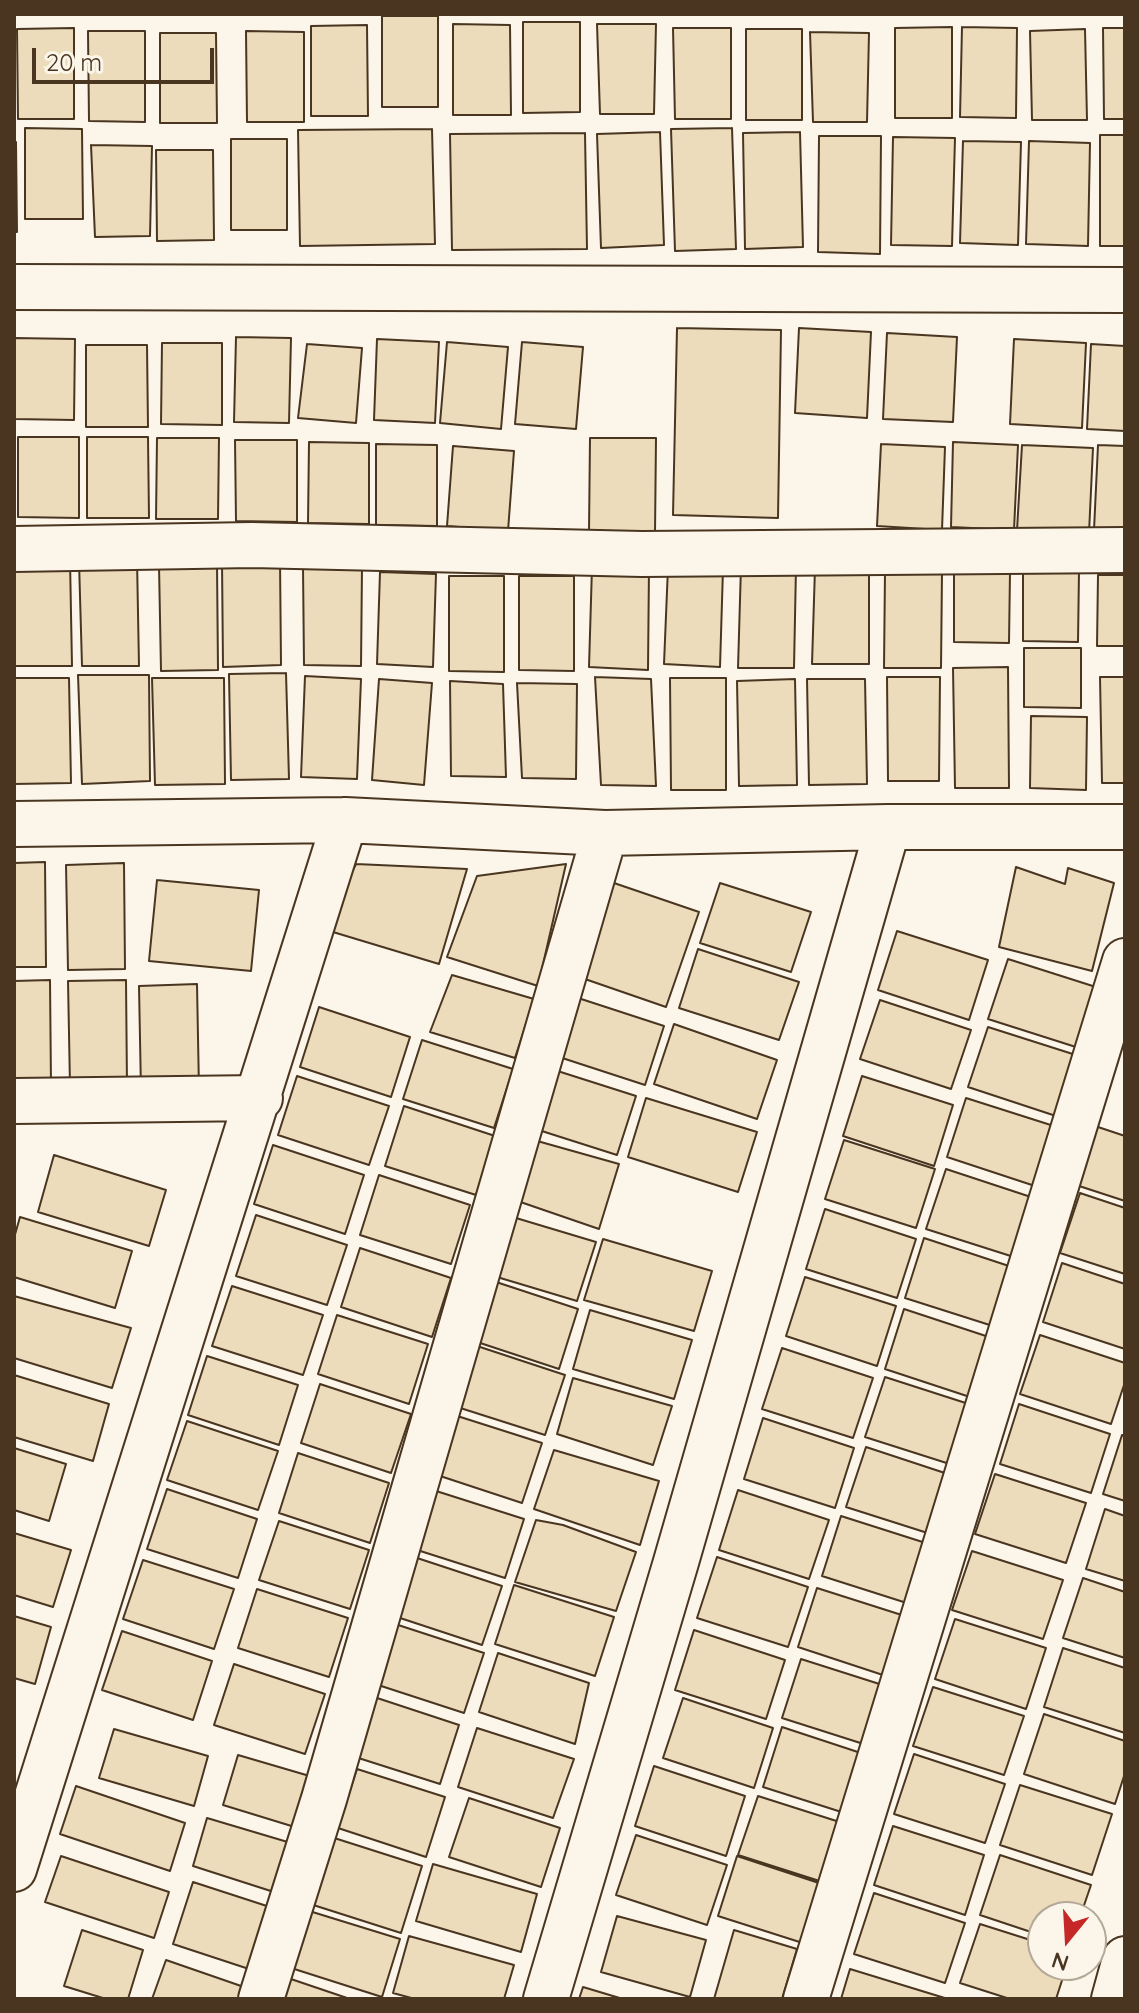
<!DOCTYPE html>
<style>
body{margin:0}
#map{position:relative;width:1139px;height:2013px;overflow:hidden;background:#fbf6e9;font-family:Quicksand,sans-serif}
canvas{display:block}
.frame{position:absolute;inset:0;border:16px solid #4a3520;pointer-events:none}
.north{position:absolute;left:1027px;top:1901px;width:80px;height:80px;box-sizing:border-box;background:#fbf6e9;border:2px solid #b4a999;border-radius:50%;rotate:198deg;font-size:22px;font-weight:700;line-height:32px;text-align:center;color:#4a3520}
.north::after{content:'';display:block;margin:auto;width:28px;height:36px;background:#c62828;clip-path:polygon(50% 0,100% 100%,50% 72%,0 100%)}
.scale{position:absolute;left:32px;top:48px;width:182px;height:36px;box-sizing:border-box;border:4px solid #4a3520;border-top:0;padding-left:10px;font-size:24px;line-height:28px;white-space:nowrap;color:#4a3520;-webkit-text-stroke:6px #fbf6e9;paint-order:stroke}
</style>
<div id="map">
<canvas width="1139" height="2013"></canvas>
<div class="frame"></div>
<div class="north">N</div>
<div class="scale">20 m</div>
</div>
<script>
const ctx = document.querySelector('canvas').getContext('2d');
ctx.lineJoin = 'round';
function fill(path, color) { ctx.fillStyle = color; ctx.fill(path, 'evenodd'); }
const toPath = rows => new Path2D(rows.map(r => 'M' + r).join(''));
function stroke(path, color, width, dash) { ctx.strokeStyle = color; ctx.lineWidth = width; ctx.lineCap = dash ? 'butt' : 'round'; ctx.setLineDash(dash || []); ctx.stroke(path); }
const building = toPath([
 [382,16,438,16,438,107,382,107,382,16],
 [523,22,580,22,580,112,523,113,523,22],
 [453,24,510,25,511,115,453,115,453,24],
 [597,24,656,24,654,114,600,114,597,24],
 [367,25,368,116,311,116,311,26,367,25],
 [952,27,952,118,895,118,895,28,952,27],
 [962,27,1017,28,1016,118,960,117,962,27],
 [74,28,74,119,18,119,17,29,74,28],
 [673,28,731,28,731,119,675,119,673,28],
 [1103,28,1125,28,1125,119,1104,119,1103,28],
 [746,29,802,29,802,120,746,120,746,29],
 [1085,29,1087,120,1032,120,1030,31,1085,29],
 [88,31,145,31,145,122,89,121,88,31],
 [246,31,304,32,304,122,247,122,246,31],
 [810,32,869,33,867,122,813,122,810,32],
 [160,33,216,33,217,123,160,123,160,33],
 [25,128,82,129,83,219,25,219,25,128],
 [732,128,736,249,675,251,671,129,732,128],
 [432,129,435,244,300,246,298,130,432,129],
 [660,132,664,245,601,248,597,134,660,132],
 [800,132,803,247,745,249,743,133,800,132],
 [585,133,587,249,452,250,450,134,585,133],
 [1100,135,1125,135,1125,246,1100,246,1100,135],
 [819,136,881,136,880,254,818,252,819,136],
 [893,137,955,138,952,246,891,245,893,137],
 [231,139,287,139,287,230,231,230,231,139],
 [963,141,1021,142,1018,245,960,243,963,141],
 [1029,141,1090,143,1088,246,1026,244,1029,141],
 [14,142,16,142,17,232,14,232,14,142],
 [91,145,152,146,150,236,95,237,91,145],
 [156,150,213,150,214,240,157,241,156,150],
 [677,328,781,330,778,518,673,515,677,328],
 [799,328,871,332,867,418,795,413,799,328],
 [887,333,957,337,953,422,883,419,887,333],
 [236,337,291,338,289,423,234,422,236,337],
 [14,338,75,339,74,420,14,419,14,338],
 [377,339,439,342,435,423,374,420,377,339],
 [1014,339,1086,343,1082,428,1010,424,1014,339],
 [447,342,508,347,501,429,440,423,447,342],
 [522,342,583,347,576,429,515,424,522,342],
 [162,343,222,343,222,425,161,424,162,343],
 [307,344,362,348,356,423,298,418,307,344],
 [1091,344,1125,346,1125,431,1087,429,1091,344],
 [86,345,147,345,148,427,86,427,86,345],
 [18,437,79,437,79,518,18,517,18,437],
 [87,437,148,437,149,518,87,518,87,437],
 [157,438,219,438,218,519,156,519,157,438],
 [590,438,656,438,655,533,589,532,590,438],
 [235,440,297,440,297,522,236,521,235,440],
 [309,442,369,443,369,524,308,523,309,442],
 [953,442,1018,445,1014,530,951,527,953,442],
 [376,444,437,445,437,526,376,525,376,444],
 [881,444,945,447,942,530,877,526,881,444],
 [1022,445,1093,448,1089,533,1017,530,1022,445],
 [1098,445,1125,446,1125,532,1094,530,1098,445],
 [453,446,514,451,508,531,447,526,453,446],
 [137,559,139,666,82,666,79,561,137,559],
 [70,560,72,666,14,666,14,561,70,560],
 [280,560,281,665,223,667,222,561,280,560],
 [217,564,218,670,161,671,159,565,217,564],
 [741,566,796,567,794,668,738,668,741,566],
 [303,567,362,567,361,666,304,665,303,567],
 [592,567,649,567,648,670,589,667,592,567],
 [668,567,723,569,720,667,664,664,668,567],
 [869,567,869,664,812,664,815,568,869,567],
 [885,571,942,572,941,668,884,668,885,571],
 [1023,571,1079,571,1078,642,1023,641,1023,571],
 [380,572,436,574,433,667,377,664,380,572],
 [954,572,1010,572,1009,643,954,642,954,572],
 [1098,575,1125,575,1125,646,1097,646,1098,575],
 [449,576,504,576,504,672,449,671,449,576],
 [519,576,574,576,574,671,519,670,519,576],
 [1024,648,1081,648,1081,708,1024,707,1024,648],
 [1008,667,1009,788,955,788,953,668,1008,667],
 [286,673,289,779,231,780,229,674,286,673],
 [78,675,149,675,150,781,82,784,78,675],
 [305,676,361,679,357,779,301,777,305,676],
 [595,677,651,679,656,786,601,785,595,677],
 [887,677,940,677,939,781,888,781,887,677],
 [1100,677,1125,677,1125,783,1102,783,1100,677],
 [14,678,69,678,71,783,14,784,14,678],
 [152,678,224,678,225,784,155,785,152,678],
 [670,678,726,678,726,790,671,790,670,678],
 [379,679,432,683,424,785,372,780,379,679],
 [795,679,797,785,739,786,737,681,795,679],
 [807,679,865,679,867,784,809,785,807,679],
 [450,681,503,684,506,777,451,776,450,681],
 [517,683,577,684,576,779,522,778,517,683],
 [1031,716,1087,717,1086,790,1030,788,1031,716],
 [45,862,46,967,14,967,14,863,45,862],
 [124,863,125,969,68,970,66,865,124,863],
 [356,864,467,869,439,964,323,929,356,864],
 [566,864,538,986,447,957,477,876,566,864],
 [1016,867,1065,884,1068,868,1114,883,1092,971,999,947,1016,867],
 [157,880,259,890,251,971,149,961,157,880],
 [614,883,699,912,666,1007,582,978,614,883],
 [720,883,811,912,791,972,700,943,720,883],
 [897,931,988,960,969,1020,878,990,897,931],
 [698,949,799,982,779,1040,679,1008,698,949],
 [1008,959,1099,988,1079,1048,988,1019,1008,959],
 [452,975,534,999,515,1058,430,1032,452,975],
 [50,980,51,1086,14,1086,14,981,50,980],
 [126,980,127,1086,70,1086,68,981,126,980],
 [197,984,199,1090,141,1091,139,986,197,984],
 [572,996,664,1026,645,1085,553,1055,572,996],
 [880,1000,971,1030,951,1089,860,1059,880,1000],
 [319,1007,410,1037,391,1097,300,1067,319,1007],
 [674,1024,777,1060,757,1119,654,1084,674,1024],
 [988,1027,1079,1056,1059,1117,968,1087,988,1027],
 [422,1040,513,1069,494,1128,403,1099,422,1040],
 [545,1067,636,1096,617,1155,526,1126,545,1067],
 [297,1076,389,1106,369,1165,278,1135,297,1076],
 [862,1076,953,1105,934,1166,843,1136,862,1076],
 [646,1098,757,1132,738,1192,628,1157,646,1098],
 [966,1098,1057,1127,1038,1187,947,1157,966,1098],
 [404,1106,495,1136,476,1195,385,1166,404,1106],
 [1095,1126,1125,1136,1125,1201,1076,1185,1095,1126],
 [523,1137,619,1164,599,1229,503,1196,523,1137],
 [844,1140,935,1169,916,1228,825,1199,844,1140],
 [273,1145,364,1175,345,1234,254,1204,273,1145],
 [54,1155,166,1190,149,1246,38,1212,54,1155],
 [946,1169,1037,1199,1017,1258,926,1229,946,1169],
 [379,1175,470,1205,451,1264,360,1235,379,1175],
 [1080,1193,1125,1208,1125,1274,1060,1253,1080,1193],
 [825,1209,916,1239,897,1298,806,1269,825,1209],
 [256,1215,347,1245,327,1305,236,1276,256,1215],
 [506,1215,596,1242,577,1301,487,1274,506,1215],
 [20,1217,132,1251,115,1308,14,1277,14,1238,20,1217],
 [924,1238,1015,1268,996,1327,905,1298,924,1238],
 [603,1239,712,1271,694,1331,584,1300,603,1239],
 [360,1248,451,1278,432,1337,341,1307,360,1248],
 [1062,1263,1125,1284,1125,1349,1043,1322,1062,1263],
 [805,1277,896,1306,877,1366,786,1336,805,1277],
 [487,1279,578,1309,559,1369,468,1339,487,1279],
 [232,1286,323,1315,303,1375,212,1346,232,1286],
 [14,1296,131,1328,112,1388,14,1358,14,1296],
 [904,1309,995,1339,976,1399,885,1369,904,1309],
 [590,1310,692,1340,674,1399,573,1369,590,1310],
 [337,1315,428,1344,409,1404,318,1374,337,1315],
 [1040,1335,1125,1363,1125,1382,1111,1424,1020,1394,1040,1335],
 [474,1345,565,1375,545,1435,454,1406,474,1345],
 [782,1348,873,1378,853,1438,762,1409,782,1348],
 [207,1356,298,1385,279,1445,188,1415,207,1356],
 [14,1375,109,1404,93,1461,14,1437,14,1375],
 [885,1377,975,1406,956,1466,865,1437,885,1377],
 [573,1378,672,1406,653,1465,557,1434,573,1378],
 [320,1384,411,1414,391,1473,301,1443,320,1384],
 [1019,1404,1110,1434,1091,1493,1000,1464,1019,1404],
 [451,1414,542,1443,522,1503,431,1473,451,1414],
 [763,1418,854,1448,835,1508,744,1479,763,1418],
 [187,1421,278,1451,258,1510,167,1480,187,1421],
 [1122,1435,1125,1436,1125,1501,1103,1494,1122,1435],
 [866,1447,957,1477,937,1536,846,1507,866,1447],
 [14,1448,66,1464,49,1521,14,1510,14,1448],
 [554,1450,659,1481,640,1545,534,1509,554,1450],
 [298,1453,389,1483,370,1543,279,1513,298,1453],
 [995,1474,1086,1503,1066,1563,975,1534,995,1474],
 [167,1489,257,1519,238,1578,147,1549,167,1489],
 [433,1490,524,1519,505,1578,414,1549,433,1490],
 [738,1490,829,1520,809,1579,719,1550,738,1490],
 [1105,1509,1125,1516,1125,1581,1086,1569,1105,1509],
 [841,1516,932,1545,913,1605,822,1576,841,1516],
 [536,1520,563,1525,636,1552,616,1611,515,1582,536,1520],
 [279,1521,369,1550,350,1609,259,1580,279,1521],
 [14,1533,71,1550,53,1607,14,1595,14,1533],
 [972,1551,1063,1580,1043,1639,952,1610,972,1551],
 [411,1556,502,1586,482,1645,391,1615,411,1556],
 [717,1557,808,1587,788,1647,697,1618,717,1557],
 [143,1560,234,1589,214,1649,123,1619,143,1560],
 [1083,1578,1125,1592,1125,1658,1063,1638,1083,1578],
 [514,1585,614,1617,595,1676,495,1644,514,1585],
 [817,1588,908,1617,889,1677,798,1647,817,1588],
 [257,1589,348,1618,329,1677,238,1648,257,1589],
 [14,1616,51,1627,35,1684,14,1678,14,1616],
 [955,1619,1046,1648,1026,1709,935,1679,955,1619],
 [392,1623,484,1653,464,1713,372,1683,392,1623],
 [694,1630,785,1660,766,1719,675,1690,694,1630],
 [122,1631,212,1661,193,1720,102,1690,122,1631],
 [1063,1648,1125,1668,1125,1733,1044,1707,1063,1648],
 [498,1653,589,1683,575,1744,479,1712,498,1653],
 [801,1659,892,1688,873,1747,782,1718,801,1659],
 [234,1664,325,1694,305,1754,214,1725,234,1664],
 [933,1687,1024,1716,1004,1775,913,1746,933,1687],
 [368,1695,459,1725,440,1784,349,1755,368,1695],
 [683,1698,773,1728,754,1788,663,1758,683,1698],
 [1044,1714,1125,1741,1125,1773,1115,1804,1024,1774,1044,1714],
 [782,1727,873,1757,854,1816,763,1787,782,1727],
 [477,1728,574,1759,553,1818,458,1787,477,1728],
 [114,1729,208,1756,194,1806,99,1778,114,1729],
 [914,1754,1005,1784,985,1843,894,1814,914,1754],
 [238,1755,313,1777,298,1828,223,1805,238,1755],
 [654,1766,745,1796,726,1856,635,1826,654,1766],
 [357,1769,445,1797,426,1857,338,1828,357,1769],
 [1020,1785,1112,1814,1092,1875,1000,1845,1020,1785],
 [76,1786,185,1823,170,1871,60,1834,76,1786],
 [758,1796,849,1825,829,1884,738,1855,758,1796],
 [469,1798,560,1828,541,1887,449,1857,469,1798],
 [207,1818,291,1843,277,1893,193,1866,207,1818],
 [893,1826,984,1855,965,1915,874,1885,893,1826],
 [636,1835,727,1865,707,1925,616,1895,636,1835],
 [328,1836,422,1866,401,1933,307,1903,328,1836],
 [1000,1855,1091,1885,1080,1917,1043,1917,1043,1936,980,1915,1000,1855],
 [61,1856,169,1892,154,1938,45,1902,61,1856],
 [737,1856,828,1886,809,1945,718,1916,737,1856],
 [433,1864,537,1894,521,1952,416,1921,433,1864],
 [193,1882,273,1908,252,1970,173,1944,193,1882],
 [874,1893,965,1923,945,1983,854,1954,874,1893],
 [306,1910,400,1939,382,1997,288,1967,306,1910],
 [617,1916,706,1940,690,1997,601,1972,617,1916],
 [980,1924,1043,1944,1043,1965,1067,1965,1056,1999,1010,1999,960,1983,980,1924],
 [82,1930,143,1950,128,1999,106,1999,64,1986,82,1930],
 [734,1930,797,1949,782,1999,714,1999,734,1930],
 [409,1936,514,1965,504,1999,415,1999,393,1993,409,1936],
 [166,1960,244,1987,240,1999,152,1999,166,1960],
 [850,1969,948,1999,841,1999,850,1969],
 [285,1977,350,1999,277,1999,285,1977],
 [583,1987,623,1999,579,1999,583,1987]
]);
const minor = toPath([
 [14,287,1125,290],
 [14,549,252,545,642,554,1125,550],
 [14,824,345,820,605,833,888,827,1125,827],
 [14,1101,260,1098],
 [14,1869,345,820],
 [261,1999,324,1799,605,833],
 [546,1999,676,1562,888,827],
 [806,1999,1125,961],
 [1114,1999,1125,1959]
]);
fill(building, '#ecdcbc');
stroke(building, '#4a3520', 2);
stroke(minor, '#4a3520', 48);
stroke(minor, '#fbf6e9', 44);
</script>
